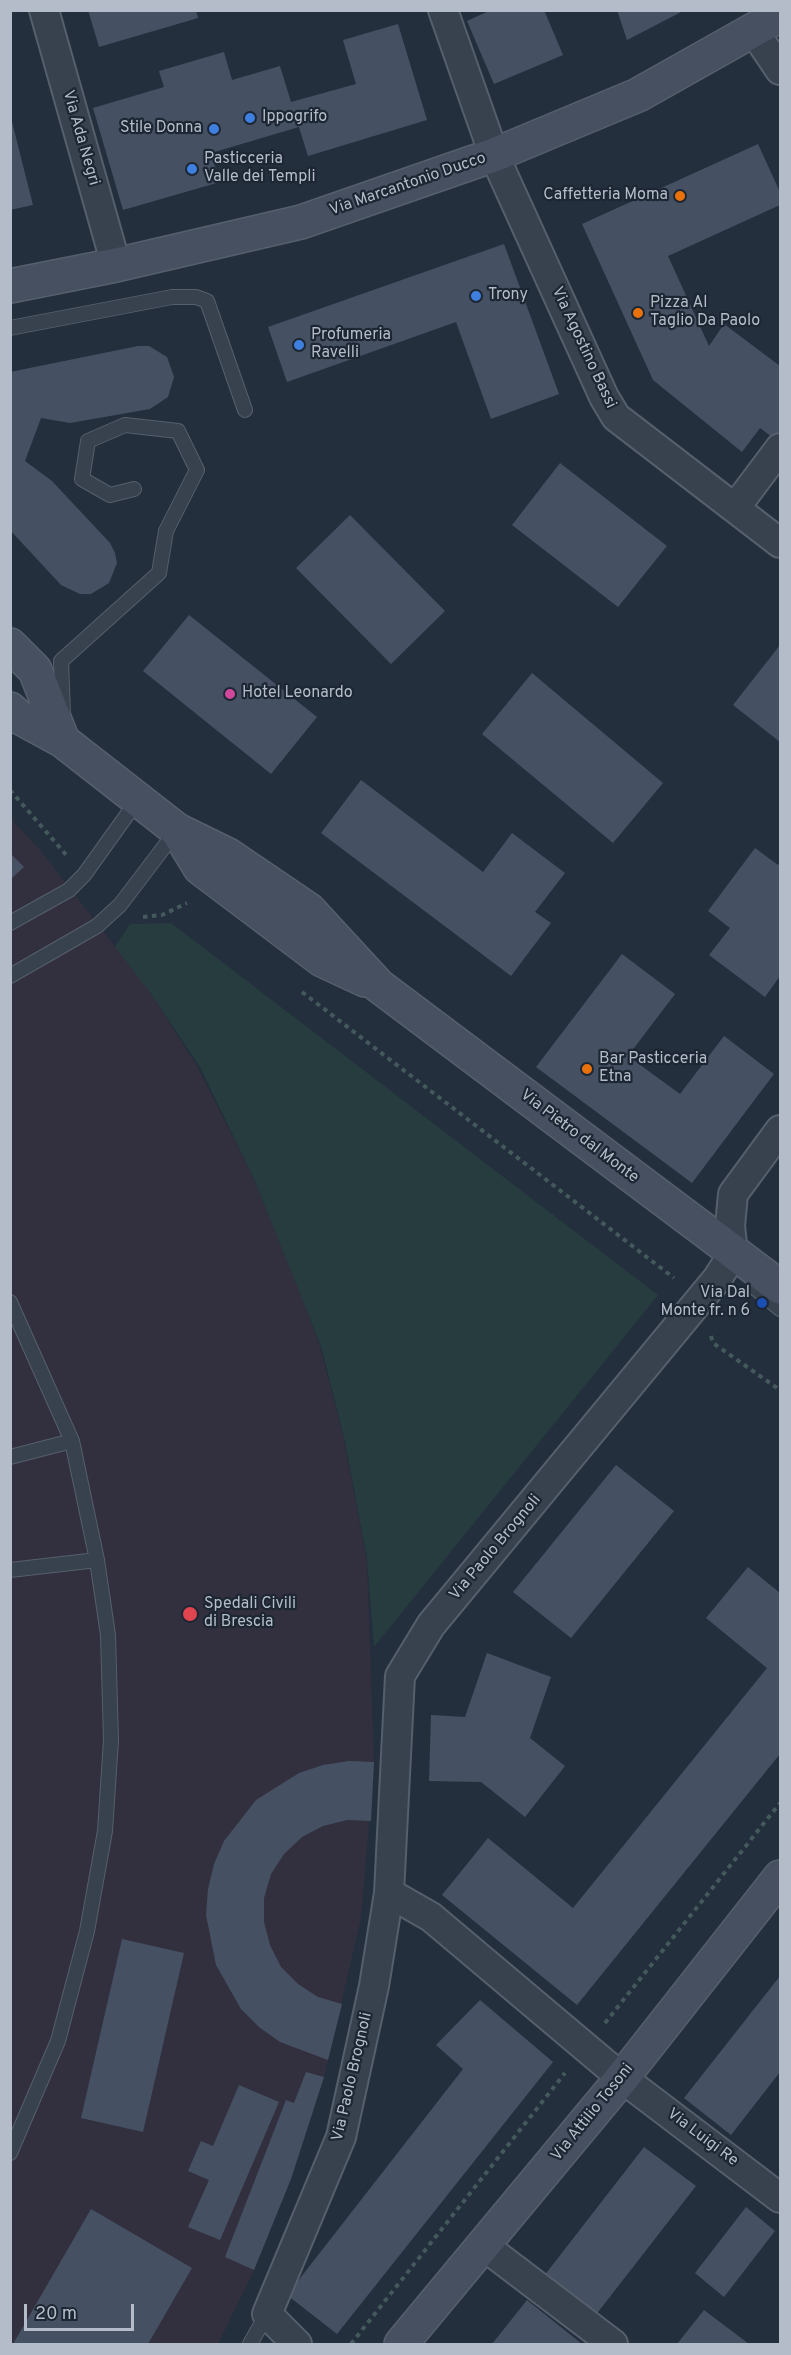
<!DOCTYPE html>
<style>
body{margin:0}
#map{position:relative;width:791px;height:2355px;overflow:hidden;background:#242f3e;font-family:Overpass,sans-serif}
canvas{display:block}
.frame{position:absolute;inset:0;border:12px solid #b4bcc9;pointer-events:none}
.scale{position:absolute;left:24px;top:2304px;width:110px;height:27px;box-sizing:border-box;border:3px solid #b4bcc9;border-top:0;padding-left:8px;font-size:18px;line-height:21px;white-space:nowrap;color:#b4bcc9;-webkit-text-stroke:4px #1d2633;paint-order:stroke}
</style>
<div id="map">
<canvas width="791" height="2355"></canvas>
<div class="frame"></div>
<div class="scale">20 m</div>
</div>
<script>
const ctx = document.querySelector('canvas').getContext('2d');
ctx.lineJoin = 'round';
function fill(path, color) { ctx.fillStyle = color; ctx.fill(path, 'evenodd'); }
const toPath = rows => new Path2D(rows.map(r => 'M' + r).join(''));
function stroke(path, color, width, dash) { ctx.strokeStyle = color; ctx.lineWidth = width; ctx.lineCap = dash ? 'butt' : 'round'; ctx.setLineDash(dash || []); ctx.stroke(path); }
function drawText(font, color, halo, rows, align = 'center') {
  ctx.font = font + ' Overpass,sans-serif'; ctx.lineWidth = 4.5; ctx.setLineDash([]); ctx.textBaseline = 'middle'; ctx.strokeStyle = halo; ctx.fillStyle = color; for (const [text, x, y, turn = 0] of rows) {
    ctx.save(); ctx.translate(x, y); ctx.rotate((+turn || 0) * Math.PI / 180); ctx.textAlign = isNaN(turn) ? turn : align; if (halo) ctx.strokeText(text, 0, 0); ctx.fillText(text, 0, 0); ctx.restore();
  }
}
const medical = toPath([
 [10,818,39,849,148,989,198,1068,251,1173,293,1272,320,1347,343,1435,367,1562,374,1762,361,1918,324,2077,291,2179,254,2270,218,2344,11,2344]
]);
const green = toPath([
 [171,923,658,1295,374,1647,367,1558,344,1437,321,1346,254,1179,200,1067,149,991,115,947,130,924]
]);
const building = toPath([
 [88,10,196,10,198,18,99,47],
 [491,10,544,10,563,55,494,84,467,21],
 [617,10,685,10,627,40],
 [398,24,427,120,308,156,299,127,211,153,220,182,123,210,93,108,164,87,159,71,224,52,232,80,280,66,291,102,356,84,343,40],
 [10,114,33,205,10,210],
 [758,144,780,192,780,205,668,256,709,346,724,324,780,366,780,443,760,428,742,452,653,380,582,224],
 [504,244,559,394,491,419,456,322,287,382,268,327],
 [138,346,149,346,167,357,174,377,168,397,150,409,70,423,41,418,25,461,52,481,110,543,115,553,117,563,109,583,91,594,80,594,61,585,10,530,10,372],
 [560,463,667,546,618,607,512,525],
 [350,515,445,611,391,664,296,568],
 [189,615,317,717,271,774,143,671],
 [780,645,780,742,733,705],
 [532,673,663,783,613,843,482,734],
 [361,780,483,872,512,833,565,873,535,912,551,923,511,976,321,833],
 [755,848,778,865,780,862,780,976,765,997,709,955,730,928,708,911],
 [10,853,24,867,10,880],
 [622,954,675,994,628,1056,680,1094,724,1036,774,1074,692,1183,536,1067],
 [616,1465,674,1511,571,1638,513,1592],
 [748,1567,780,1593,780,1754,577,2005,442,1895,488,1838,573,1908,767,1668,706,1618],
 [487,1653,551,1677,530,1738,565,1766,525,1817,481,1782,429,1781,431,1715,465,1717],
 [349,1761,374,1762,371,1821,347,1820,323,1826,302,1837,284,1854,271,1874,264,1898,264,1922,270,1945,281,1967,298,1984,318,1997,342,2004,328,2060,280,2042,259,2027,241,2009,216,1965,206,1915,208,1889,214,1864,224,1841,256,1800,299,1773,323,1765],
 [122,1939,184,1953,143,2132,81,2118],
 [780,1976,780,2072,731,2135,684,2098],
 [480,2000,553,2062,337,2334,287,2295,463,2069,436,2045],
 [306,2072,324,2077,291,2179,254,2270,225,2257,286,2100,294,2103],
 [239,2085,279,2102,220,2240,188,2227,209,2180,188,2171,201,2141,213,2146],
 [644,2147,696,2186,595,2316,544,2276],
 [746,2207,775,2231,724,2297,695,2273],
 [91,2209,192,2268,148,2344,13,2344],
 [527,2300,582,2344,492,2344],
 [704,2310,749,2344,677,2344]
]);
const path = toPath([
 [10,790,68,857],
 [143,917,162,915,187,903],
 [302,992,674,1278],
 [711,1336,713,1343,780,1390],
 [605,2023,780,1803],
 [351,2344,565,2073]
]);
const lane = toPath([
 [10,328,172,297,196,297,207,301,245,410],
 [63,714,61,661,159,573,166,531,197,470,178,431,125,425,88,441,82,479,110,495,134,489],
 [10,923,69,890,84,875,137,801],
 [10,976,97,926,120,905,177,830],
 [755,1288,780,1309],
 [10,1302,72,1441,97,1560,108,1635,111,1740,105,1831,87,1931,58,2041,10,2153],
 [10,1457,72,1441],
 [10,1570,97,1560],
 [250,2344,267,2314]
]);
const street = toPath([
 [44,10,116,265],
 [443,10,494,155,604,397,616,417,780,543],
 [753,30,780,70],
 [735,508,780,448],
 [389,1893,431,1917,622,2078,780,2198],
 [484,2246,613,2344],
 [297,2344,267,2314,341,2137,374,1986,389,1893,400,1676,431,1625,717,1279,733,1254,730,1226,733,1194,780,1130]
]);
const secondary = toPath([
 [10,286,116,265,301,222,494,155,638,95,780,15],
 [10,645,35,670,63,741],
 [10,709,19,717,63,741,177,830,228,855,309,910,379,986,780,1287],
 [177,830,200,868,322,960,365,980],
 [401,2344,622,2078,780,1877]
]);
const markers = [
 [250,118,6,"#3f7fe0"],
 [214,129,6,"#3f7fe0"],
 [192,169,6,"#3f7fe0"],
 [680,196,6,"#e8710a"],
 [476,296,6,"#3f7fe0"],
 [638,313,6,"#e8710a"],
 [299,345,6,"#3f7fe0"],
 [230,694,6,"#d1479c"],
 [587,1069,6,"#e8710a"],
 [762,1303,6,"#1a4fb4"],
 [190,1614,8,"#e0444e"]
];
const poiNames = [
 ["Ippogrifo",262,118],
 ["Stile Donna",202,129,"right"],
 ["Pasticceria",204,160],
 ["Valle dei Templi",204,178],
 ["Caffetteria Moma",668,196,"right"],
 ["Trony",488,296],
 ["Pizza Al",650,304],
 ["Taglio Da Paolo",650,322],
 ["Profumeria",311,336],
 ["Ravelli",311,354],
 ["Hotel Leonardo",242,694],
 ["Bar Pasticceria",599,1060],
 ["Etna",599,1078],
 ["Via Dal",750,1294,"right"],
 ["Monte fr. n 6",750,1312,"right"],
 ["Spedali Civili",204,1605],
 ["di Brescia",204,1623]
];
const streetNames = [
 ["Via Ada Negri",80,138,74],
 ["Via Marcantonio Ducco",408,185,-19],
 ["Via Agostino Bassi",583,348,65],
 ["Via Pietro dal Monte",579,1137,37],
 ["Via Paolo Brognoli",496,1548,-50],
 ["Via Paolo Brognoli",353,2077,-77],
 ["Via Attilio Tosoni",593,2113,-51],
 ["Via Luigi Re",702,2138,37]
];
fill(medical, '#32303f');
fill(green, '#263c3f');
fill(building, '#455162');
stroke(lane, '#565f6c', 16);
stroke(street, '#565f6c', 32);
stroke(secondary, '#565f6c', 36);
stroke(path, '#44595c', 4, [4.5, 4.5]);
stroke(lane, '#38414e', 14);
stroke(street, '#38414e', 28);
stroke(secondary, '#465061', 33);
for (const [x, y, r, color] of markers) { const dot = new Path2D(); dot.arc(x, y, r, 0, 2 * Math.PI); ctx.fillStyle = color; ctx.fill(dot); stroke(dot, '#1d2633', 2); }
drawText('16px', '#b4bcc9', '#1d2633', poiNames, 'left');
drawText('16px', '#b4bcc9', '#1d2633', streetNames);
</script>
